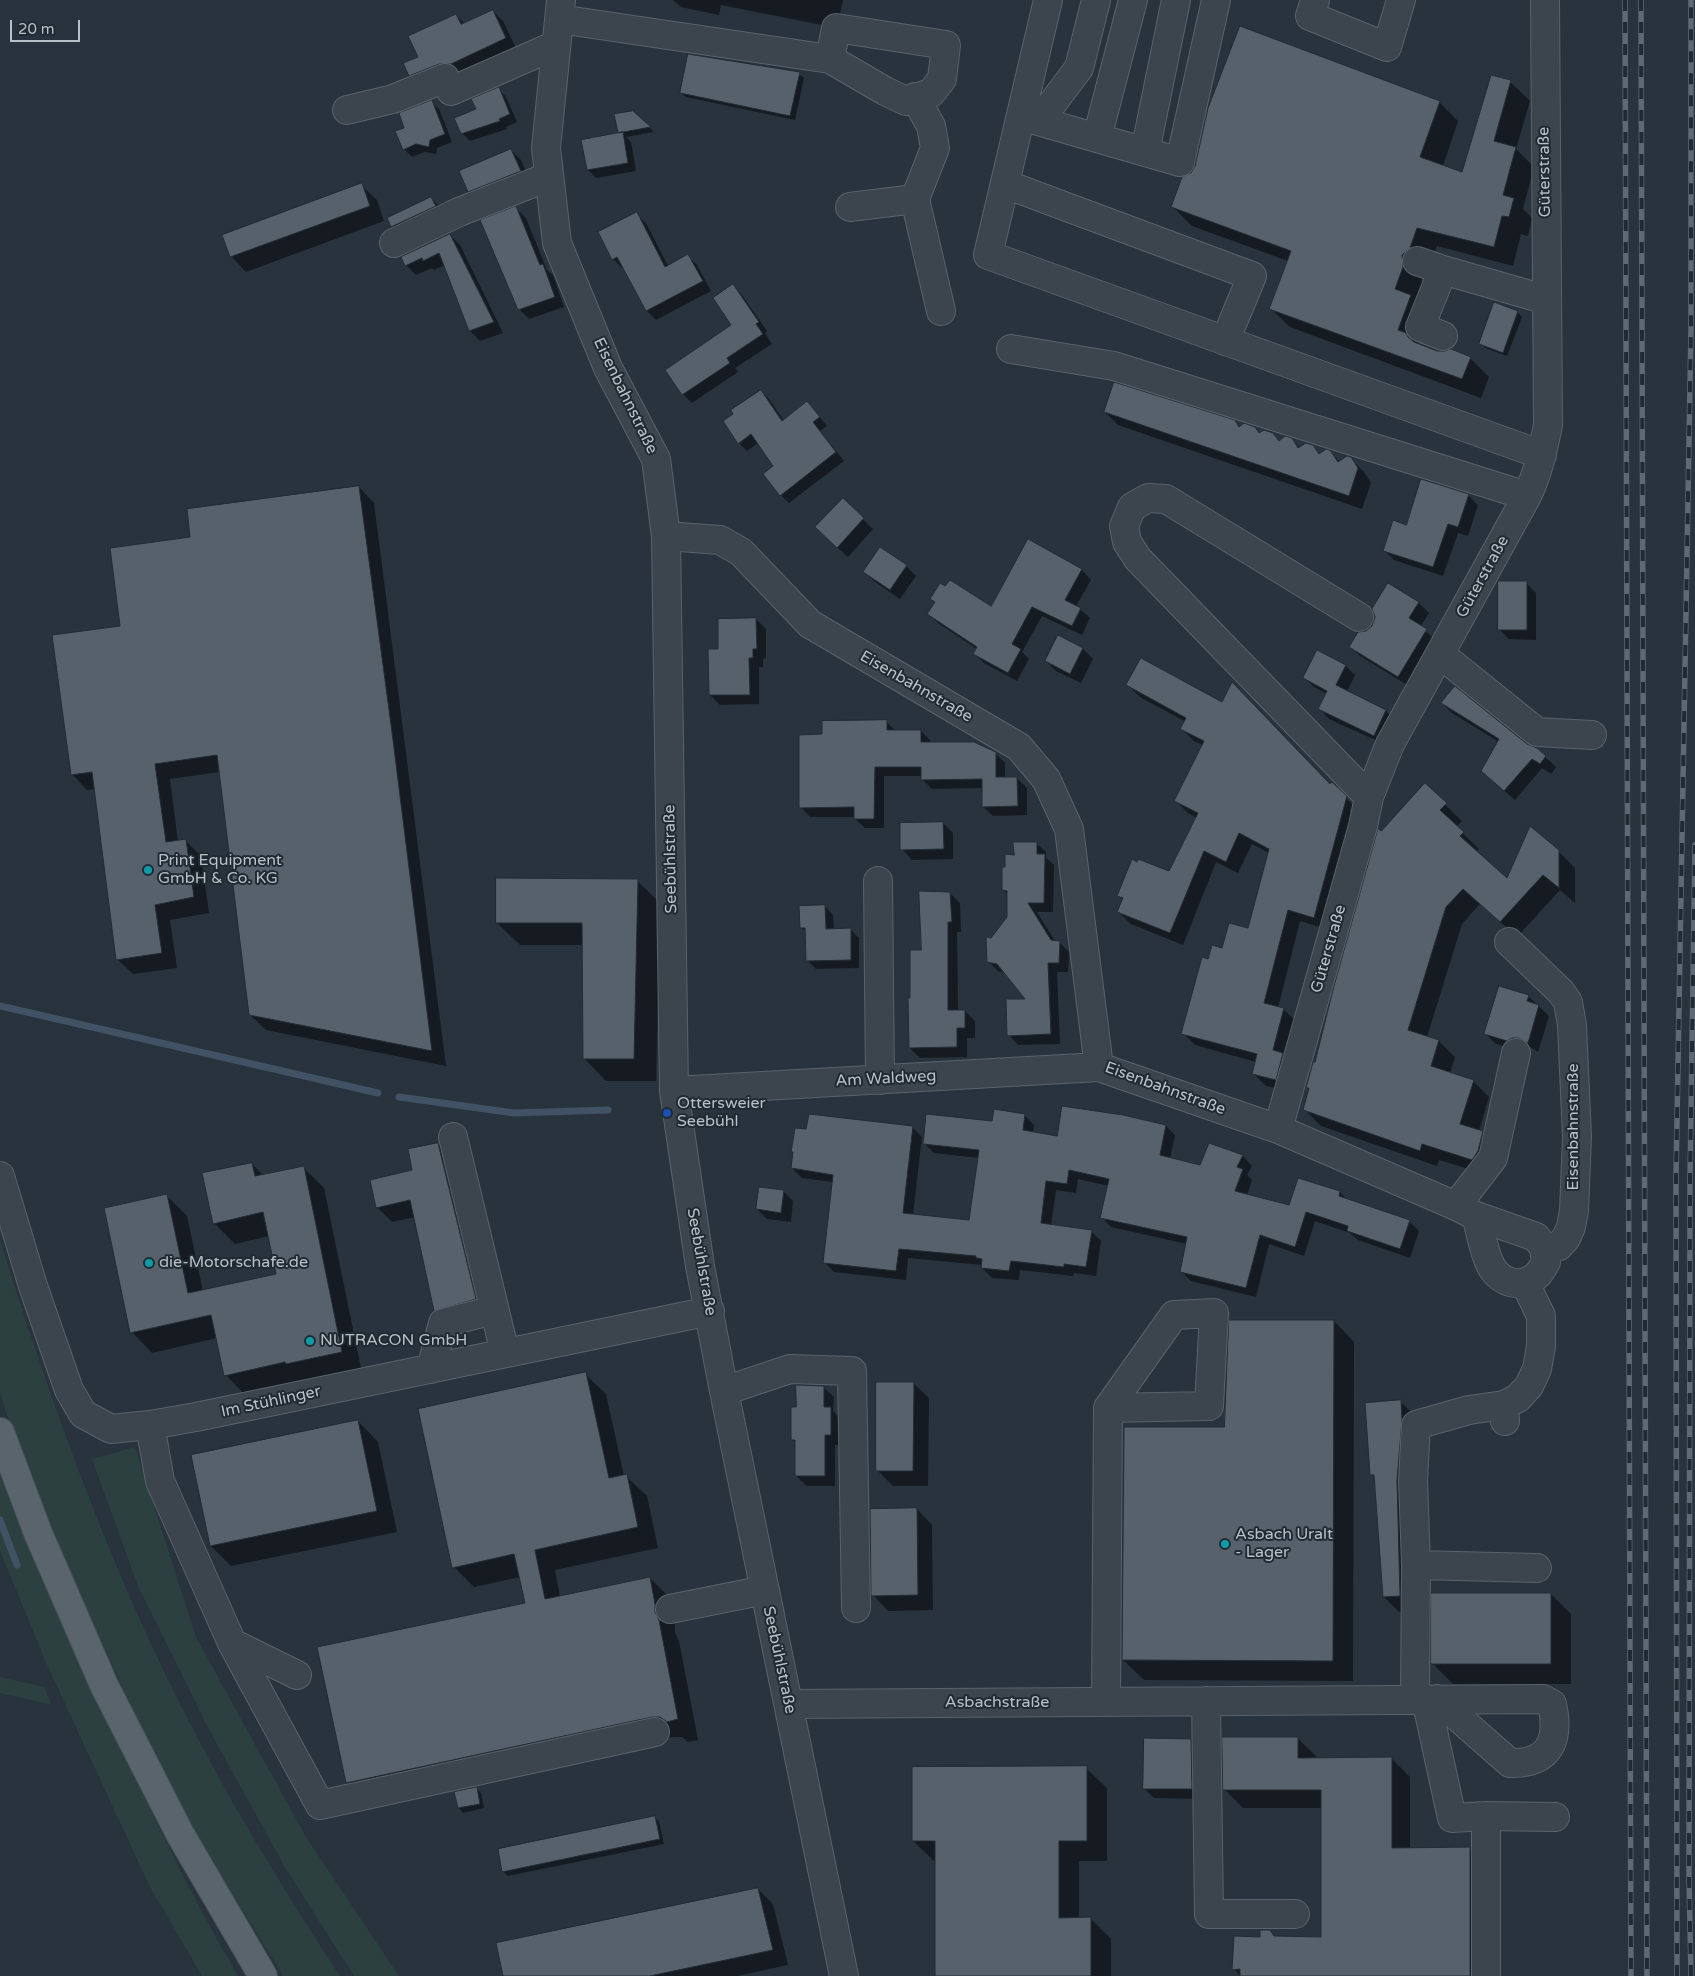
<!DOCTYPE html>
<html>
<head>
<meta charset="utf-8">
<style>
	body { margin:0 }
	#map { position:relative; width:1695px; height:1976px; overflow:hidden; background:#28333d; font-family:"Varela Round",sans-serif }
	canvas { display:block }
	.scale { position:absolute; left:10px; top:20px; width:70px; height:22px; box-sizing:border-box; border:2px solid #b8c0c8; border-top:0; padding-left:6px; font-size:15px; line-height:18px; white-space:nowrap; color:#b8c0c8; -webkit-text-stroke:4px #202a32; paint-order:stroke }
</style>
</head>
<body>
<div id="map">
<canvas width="1695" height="1976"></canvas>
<div class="scale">20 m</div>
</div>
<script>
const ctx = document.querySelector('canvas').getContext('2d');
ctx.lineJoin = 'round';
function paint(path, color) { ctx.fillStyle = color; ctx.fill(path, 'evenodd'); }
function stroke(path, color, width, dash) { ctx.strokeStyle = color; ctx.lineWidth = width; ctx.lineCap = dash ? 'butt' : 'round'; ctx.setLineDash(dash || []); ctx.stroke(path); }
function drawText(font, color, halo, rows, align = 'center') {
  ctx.font = font + ' "Varela Round",sans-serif'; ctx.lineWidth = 4; ctx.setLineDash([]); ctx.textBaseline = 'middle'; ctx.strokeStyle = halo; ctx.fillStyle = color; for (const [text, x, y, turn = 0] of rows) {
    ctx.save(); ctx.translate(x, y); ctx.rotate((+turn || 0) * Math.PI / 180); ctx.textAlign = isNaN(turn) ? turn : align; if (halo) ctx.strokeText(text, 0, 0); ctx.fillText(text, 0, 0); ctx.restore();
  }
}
const green = new Path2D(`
	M0,1240C49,1396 104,1552 177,1698C225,1794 281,1886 340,1976H283L191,1826L133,1710L72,1577L6,1412L0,1392Z
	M135,1447L196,1637L306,1837L399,1976H354L286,1869L207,1726L138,1586L92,1459Z
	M0,1475C32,1560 70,1641 109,1722C149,1808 190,1894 238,1976H202L150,1887L48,1667L0,1551Z
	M0,1677L44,1687L52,1705L0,1693Z`);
const shadow = new Path2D(`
	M673,0H843L837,28L721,5L719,15L681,7Z
	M493,11L503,21L516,48L461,74L420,85L410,75L419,57L456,15L465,24Z
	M799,74L804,78L795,120L686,97L681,93Z
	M1510,82L1530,101L1516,149L1534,167L1523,209L1532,218L1528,236L1521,234L1513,266L1437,246L1429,267L1421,275L1422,286L1430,315L1419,345L1437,352L1470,358L1489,377L1481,398L1290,327L1270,308L1288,261L1192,226L1173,207L1439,102L1458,121L1443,166L1463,173Z
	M499,89L506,97L517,122L506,127L507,129L470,141L462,133L477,109Z
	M431,102L439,109L452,142L437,148L436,154L425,152L412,157L404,149L406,128Z
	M633,112L654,132L626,137L631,142L636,171L596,178L588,170L583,141L620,134Z
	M511,150L521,160L530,181L479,201L469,191Z
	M361,185L377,200L384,221L246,272L231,256Z
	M431,198L439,206L443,214L400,234L393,226Z
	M516,208L526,218L547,270L553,275L564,307L529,319L519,309Z
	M636,214L646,223L668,266L688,256L697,265L711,291L656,320L647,311L624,267L622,268L613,259Z
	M450,235L460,245L503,333L480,341L470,331L445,265L434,270L432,268L416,275L406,265Z
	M733,286L742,295L767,331L765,333L772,344L735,368L738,372L692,403L683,394L733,326Z
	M1517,312L1522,317L1507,356L1485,348L1480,343Z
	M761,391L769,399L784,421L815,411L827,426L820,431L844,461L789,503L781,495L775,467L758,443L747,451L739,443Z
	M1105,412L1234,422L1240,427L1254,428L1260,434H1273L1280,441L1291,439L1300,448L1312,446L1320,454L1330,452L1340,462L1350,458L1364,472L1371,483L1362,509L1118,425Z
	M359,487L374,503L446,1066L266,1030L250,1015L220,772L170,779L178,842L186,841L201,856L209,913L170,920L177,968L133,974L117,959L95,789L87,790L72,774L121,627L192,538Z
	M1468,495L1478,505L1468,536L1458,533L1443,576L1394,560L1384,550L1407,526Z
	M843,500L873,529L848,557L826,537Z
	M1029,541L1082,570L1091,580L1076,606L1090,618L1082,635L1042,616L1022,652L1029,659L1017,681L984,663L975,654L977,649L938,623L928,614L936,603L932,599L991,608Z
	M906,566L916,576L900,599L875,582L865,572Z
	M1526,583L1536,593V640L1509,639L1499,629Z
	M1389,584L1419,603L1429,613L1420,627L1436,640L1409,686L1360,656L1350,646L1373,626Z
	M756,619L766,629V658L763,659V667H759V704L720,705L710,695L719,650Z
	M1083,649L1093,659L1081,683L1056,671L1046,661Z
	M1318,652L1346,666L1355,675L1347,692L1386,711L1395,720L1384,744L1329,719L1320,709L1327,694L1314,687L1305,678Z
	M1128,685L1331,786L1332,784L1358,810L1326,929L1300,921L1278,1008L1283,1009L1296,1021L1288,1091L1266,1086L1253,1073L1256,1062L1195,1045L1183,1033L1209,961L1249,929L1269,853L1252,844L1238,873L1216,862L1183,945L1131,924L1118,912L1123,900L1119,896L1170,873L1197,818L1188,813L1176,801L1203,745L1194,741L1182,729L1186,722L1140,697Z
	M1442,703L1536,749L1556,767L1551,774L1542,768L1515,800L1493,781L1499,742L1452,713Z
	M886,722L896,731H921L930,740V743L995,753L1005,763V779L1017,778L1027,788V815L993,816L983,807V788L932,789L922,779L923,776H884V828H865L855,819V817H810L801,807L824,736Z
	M1425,785L1462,821L1456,827L1479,849L1476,852L1507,880L1558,851L1575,868V903L1560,890L1517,937L1480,904L1462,924L1427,1037L1439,1041L1455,1057L1450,1074L1473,1081L1489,1097L1479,1131L1482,1132L1499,1148L1489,1175L1439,1160L1437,1166L1321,1126L1305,1110L1310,1090L1307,1087L1316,1064L1381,833Z
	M943,823L953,833V859L912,860L902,849Z
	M1036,843L1046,852V858L1054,865L1053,912H1037L1055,941L1059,942L1069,952L1068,972H1057L1060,1044L1018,1045L1009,1035L1027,1000L1005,973L998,971L988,961L992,939L1008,917V895L1003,890L1006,868L1015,856Z
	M637,881L660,903L656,1081H606L584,1058V945H520L497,923Z
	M950,893L960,903L961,932H957L958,1011H965L975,1021V1038H967V1057L920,1058L910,1048L912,1000Z
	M825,906L833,915L834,930L850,929L859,938V968L816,969L807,960V933L801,927Z
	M1528,996L1549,1016L1538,1052L1530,1047L1522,1048L1517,1050L1496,1044L1486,1034Z
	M1024,1115L1034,1125L1033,1133L1059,1137L1166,1126L1175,1135L1170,1159L1200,1166L1209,1144L1243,1156L1252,1166L1247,1175L1252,1180L1247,1195L1290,1207L1340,1192L1348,1201L1409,1221L1419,1231L1410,1258L1358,1240L1350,1233L1315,1221L1304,1256L1269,1244L1256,1297L1191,1281L1181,1271L1187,1244L1111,1227L1102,1217L1109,1186L1078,1179L1076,1193L1056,1190L1051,1226L1091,1231L1101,1241L1096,1276L1074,1273L1073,1276L1020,1270L1019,1280L992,1278L982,1268L983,1265L908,1258L906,1280L834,1272L824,1262L833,1182L802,1178L792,1168L807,1131L912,1127L922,1137L913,1215L970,1221L979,1158L934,1153L924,1143Z
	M438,1144L453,1160L490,1314L450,1325L435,1310L415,1217L392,1222L377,1207L414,1171Z
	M252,1164L263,1175L303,1167L324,1188L362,1373L246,1396L226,1375L217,1338L152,1353L132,1332L166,1195L187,1216L203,1291L277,1274L269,1236L235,1244L214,1223Z
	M783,1191L793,1201L791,1222L767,1219L757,1209Z
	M1334,1321L1354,1342L1353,1681L1144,1680L1123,1660L1225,1429Z
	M585,1374L606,1394L624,1476H626L647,1496L658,1548L555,1570L560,1597L650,1578L670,1598L675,1625V1633L679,1641L698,1740L688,1742L682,1737H673L368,1803L347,1783L526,1604L520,1577L474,1587L454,1567Z
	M913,1383L929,1398L928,1486H893L877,1470Z
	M823,1387L834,1397L833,1411L841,1419L840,1445H835V1486H807L796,1476L797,1444L792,1439L798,1409Z
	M1400,1401L1416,1417L1415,1611L1399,1612L1384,1597L1375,1478L1372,1474Z
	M358,1421L378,1442L397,1532L231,1566L211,1546Z
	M917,1509L932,1525L933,1610L888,1611L873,1595Z
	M1551,1594L1571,1614V1684H1453L1432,1663Z
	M1297,1738L1316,1756V1759L1391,1758L1410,1777V1849H1470L1488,1867L1489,1976H1240L1234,1969L1269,1931L1275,1937L1322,1938V1808H1243L1224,1789Z
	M1190,1740L1201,1750V1799L1154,1798L1144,1788Z
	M1086,1768L1107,1788V1861H1079V1919L1090,1918L1111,1939V1976H937L936,1861H934L913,1841Z
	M476,1788L481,1793L484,1808L463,1813L459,1808Z
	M655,1817L659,1822L664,1844L508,1876L503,1871Z
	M758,1889L773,1904L788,1965L737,1976H504Z`);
const stream = new Path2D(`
	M0,1006L378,1093
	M399,1097L514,1113L608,1110
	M0,1520L17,1565`);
const building = new Path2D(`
	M493,10L506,38L451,64H439L409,76L403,63L418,57L408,36L456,14L461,24Z
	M1240,26L1440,101L1420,157L1462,172L1491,75L1511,80L1494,141L1516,147L1503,195L1514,198L1509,217L1502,216L1494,247L1417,228L1410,248L1402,255L1403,267L1395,289L1411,295L1398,330L1406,333L1408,337L1414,342L1437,351H1445L1451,349L1471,357L1462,379L1269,309L1291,251L1171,207L1182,177L1191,173L1195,166L1208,108Z
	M688,54L800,72L790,116L680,93Z
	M499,87L510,114L499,119L500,121L461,134L454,118L476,109L471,99Z
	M432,100L445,134L430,140L429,147L416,144L403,150L395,131L404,128L399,113Z
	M633,111L651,127L618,133L614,114Z
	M623,132L628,163L587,170L581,140Z
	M511,149L521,171L468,192L459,171Z
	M362,183L370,206L230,257L222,235Z
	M431,197L436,206L391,227L387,218Z
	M516,206L540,265L543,264L555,297L518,310L480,220Z
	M637,212L665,267L688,254L703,281L646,311L617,257L612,260L598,232Z
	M450,234L494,322L469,331L439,253L423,261L422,258L405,266L401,257Z
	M733,284L759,322L756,324L763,334L727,358L730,363L682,395L665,370L731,325L713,298Z
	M1494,302L1518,311L1503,353L1479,344Z
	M1114,382L1235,420L1239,427L1244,423L1255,427L1259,433L1264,430L1273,433L1279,441L1285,436L1292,438L1298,448L1306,443L1313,445L1319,454L1326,449L1330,450L1338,462L1347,456L1351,457L1358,468L1349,496L1104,412Z
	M761,390L782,421L807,401L820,417L813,422L836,452L780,496L763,474L773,466L751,434L738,444L723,421L733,414L731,410Z
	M1421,479L1469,494L1458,527L1448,524L1433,567L1383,551L1393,520L1406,525Z
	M359,486L392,732L432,1051L249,1015L217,755L155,764L166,842L186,839L194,897L155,905L162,953L116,960L92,772L71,775L52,635L120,626L110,548L190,537L187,509Z
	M843,498L864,518L837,548L815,527Z
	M1028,539L1082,569L1065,600L1081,608L1072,626L1032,607L1012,644L1021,649L1008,673L973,654L977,647L927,614L935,602L930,599L940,583L945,586L950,580L991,606Z
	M880,547L907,565L890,590L863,572Z
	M1498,581H1527V630H1498Z
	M1388,583L1419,602L1409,618L1427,629L1398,677L1349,647L1358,632L1366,631L1372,626L1375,617L1372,609Z
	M756,618L757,649H753V658H749L750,695H709L708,649H718V619Z
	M1058,635L1083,648L1070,674L1045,661Z
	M1317,650L1346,665L1336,685L1386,710L1374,736L1318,709L1327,691L1303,678Z
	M1141,658L1222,702L1232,682L1330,784L1332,782L1347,796L1314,918L1288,910L1264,1003L1284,1008L1273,1050L1283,1053L1276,1080L1252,1074L1257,1054L1181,1034L1202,957L1208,959L1212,945L1222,948L1229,923L1248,928L1269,849L1239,833L1226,862L1204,851L1170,933L1117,912L1123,898L1117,896L1132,859L1137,862L1138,859L1169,871L1198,813L1174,801L1204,741L1180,729L1186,718L1126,685Z
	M1455,686L1527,744L1537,748L1546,756L1540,764L1532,759L1504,791L1481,771L1499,739L1441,703Z
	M887,720V730H921V742H974L996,752V777H1017L1018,806L982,807V779L921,780V767H875L874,819H854V807L799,808V735L822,734V721Z
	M1425,783L1447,803L1440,810L1464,832L1460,836L1507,878L1530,826L1559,850V888L1543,875L1500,922L1463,889L1446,907L1408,1030L1439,1040L1431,1066L1474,1080L1460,1124L1483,1131L1478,1151L1472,1160L1422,1144L1420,1151L1303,1110L1309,1088H1306L1313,1062H1315L1334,986L1378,828L1381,831Z
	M943,822L944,849L900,850V823Z
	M1013,842H1037V854H1045L1044,903H1028L1051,940L1060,941L1059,963H1048L1051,1034L1007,1036L1006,999H1025L997,964L987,962L986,937L991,938L1007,917V891L1002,890V867H1005V854L1014,855Z
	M496,878L638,879L634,1059H583L582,923H496Z
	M919,891L950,892L952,922H948V1010H965V1028H957V1047L909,1048L908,998H910V950H921Z
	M825,905L826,929L851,928V960L806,961L805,928H800L799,906Z
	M1499,986L1529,995L1527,1001L1539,1005L1528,1043L1519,1038H1512L1507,1041L1484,1034Z
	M1062,1106L1123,1115L1166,1125L1160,1155L1200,1165L1209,1143L1243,1155L1237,1167L1243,1169L1235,1191L1289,1205L1298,1178L1340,1191L1339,1196L1410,1220L1400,1249L1347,1231L1348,1226L1306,1212L1295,1247L1260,1235L1246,1288L1180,1272L1187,1237L1100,1218L1109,1179L1069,1170L1067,1184L1046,1181L1041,1223L1092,1230L1086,1267L1064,1264V1267L1011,1261L1009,1271L981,1268L982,1259L976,1258V1256L899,1249L896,1271L823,1263L833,1175L791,1168L793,1152H791L795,1128L806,1129L809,1114L913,1126L903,1213L969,1220L979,1150L923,1144L926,1114L992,1121L994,1109L1025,1114L1023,1130L1057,1136Z
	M438,1143L476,1299L434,1311L410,1200L376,1208L370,1180L412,1170L408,1149Z
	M252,1163L255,1176L304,1166L342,1352L286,1364L285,1362L224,1376L211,1315L130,1333L104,1208L167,1194L188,1293L276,1274L263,1212L213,1224L202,1173Z
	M759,1187L784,1190L781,1213L756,1209Z
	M1229,1320H1334L1333,1661L1122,1660L1124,1427H1224Z
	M586,1372L609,1478L627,1474L638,1527L535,1550L545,1599L650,1577L655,1604V1612L659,1620L678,1719L667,1722L660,1717H652L346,1783L317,1647L525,1603L514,1554L452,1568L418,1409Z
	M876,1382H914L913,1471H876Z
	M796,1385L824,1386V1407H831V1435H825V1476H795V1440H791V1407H796Z
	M1401,1400L1402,1420L1397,1480L1400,1596L1383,1597L1374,1475H1370L1365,1403Z
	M358,1420L377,1511L210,1546L191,1455Z
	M917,1508L918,1595L871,1596L870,1509Z
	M1431,1593H1551V1664H1431Z
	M1222,1737H1298V1758L1392,1757V1848L1470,1847V1976H1240V1969L1232,1970L1234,1936L1260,1937V1930H1270L1274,1936L1321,1937V1790H1223Z
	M1144,1738L1191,1739L1192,1789H1143Z
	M1087,1766V1841H1059V1918L1091,1917V1976H935V1841H912V1767Z
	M477,1787L480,1804L458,1808L454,1792Z
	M655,1816L660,1839L502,1872L498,1849Z
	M758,1888L773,1950L650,1976H503L496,1943Z`);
const minor = new Path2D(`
	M561,0L546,148L557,243L608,368L656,459L666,536L674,1091L700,1266L724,1391L844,1976
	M1048,0L988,255L1542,455
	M1315,0L1310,16L1387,47L1401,0
	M559,19L830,59L836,28L946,45L942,79L931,93L906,101L885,91L830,59
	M915,97L931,126L935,148L915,199L941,311
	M347,110L393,99L445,78L451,91L556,45
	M1021,116L1180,162L1216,0
	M1039,121L1079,68L1096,0
	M1097,138L1133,0
	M1145,152L1176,0
	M1005,184L1252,276L1225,341
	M850,207L915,199
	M394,243L459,212L548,177
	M1417,261L1443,270
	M1443,336L1420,327L1443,270L1547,300
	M1011,349L1114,366L1527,496
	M666,536L720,540L741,552L810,624L1019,747L1046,779L1069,829L1099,1067
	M1359,617L1166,499L1148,498L1132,507L1124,526L1127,542L1138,559L1369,797
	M1440,654L1537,732L1592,735
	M878,881L880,1080
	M1509,942L1561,992L1568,1002L1572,1025L1577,1137L1574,1211L1571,1227L1566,1238L1559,1246L1544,1248
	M674,1091L1099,1067L1278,1129L1456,1206L1476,1216L1536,1237L1544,1248L1546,1262C1543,1266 1541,1272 1537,1275C1523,1290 1500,1283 1491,1266C1483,1251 1481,1232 1476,1216
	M1278,1129L1363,826L1369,797L1390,744L1527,496C1538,473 1543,450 1548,425L1545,0
	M453,1137L505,1353
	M0,1176L33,1286L69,1390L83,1414L111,1429L150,1425L196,1417L710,1311
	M1456,1206L1493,1158L1516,1053
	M431,1369L443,1323L494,1310
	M724,1391L790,1369L852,1371L856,1608
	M1505,1421L1504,1405L1518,1398L1529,1386L1537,1369L1541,1346V1316L1525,1283
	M150,1425L160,1481L232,1643L320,1805L655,1732
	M1416,1565L1537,1568
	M670,1609L765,1590
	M232,1643L297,1675
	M1415,1699L1416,1565L1413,1480L1416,1425L1469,1410L1504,1405
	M1426,1699L1452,1818L1486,1816L1555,1817
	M1206,1701L1209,1914H1295
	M1106,1702L1108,1408L1174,1315L1214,1313L1209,1406L1108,1408
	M789,1704L1543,1699L1552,1704C1560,1740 1550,1764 1510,1763L1437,1699
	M1486,1976V1816`);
const major = new Path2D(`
	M0,1432L38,1533L104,1685L180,1834L263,1976`);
const rail = new Path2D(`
	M1625,0L1631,1976
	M1641,0L1647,1976
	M1677,1976L1676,1177L1691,329V0
	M1691,1976L1689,1877L1690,1179L1695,845`);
const markers = [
	[148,870,5,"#0f9aa8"],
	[667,1113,5,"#1a4fb4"],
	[149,1263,5,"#0f9aa8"],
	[310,1341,5,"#0f9aa8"],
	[1225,1544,5,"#0f9aa8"]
];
const streetNames = [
	["Güterstraße",1545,172,-91],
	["Eisenbahnstraße",625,396,64],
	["Güterstraße",1483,577,-61],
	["Eisenbahnstraße",916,687,30],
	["Seebühlstraße",671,859,-91],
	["Güterstraße",1329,949,-74],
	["Am Waldweg",886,1079,-3],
	["Eisenbahnstraße",1165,1089,20],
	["Eisenbahnstraße",1574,1127,-90],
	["Seebühlstraße",701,1262,80],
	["Im Stühlinger",271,1402,-12],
	["Seebühlstraße",779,1660,78],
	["Asbachstraße",997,1703]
];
const poiNames = [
	["Print Equipment",158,861],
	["GmbH & Co. KG",158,879],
	["Ottersweier",677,1104],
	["Seebühl",677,1122],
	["die-Motorschafe.de",159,1263],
	["NUTRACON GmbH",320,1341],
	["Asbach Uralt",1235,1535],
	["- Lager",1235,1553]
];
paint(green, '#2b403f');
paint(shadow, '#0007');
stroke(stream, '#405264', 7);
paint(building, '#56616c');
stroke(building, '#222c34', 1);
stroke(minor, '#59636b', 30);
stroke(major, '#454e56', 30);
stroke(minor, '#3c454d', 28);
stroke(major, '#5a646d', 28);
stroke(rail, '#5e6973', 5.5);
stroke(rail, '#202a32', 4, [11]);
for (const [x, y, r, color] of markers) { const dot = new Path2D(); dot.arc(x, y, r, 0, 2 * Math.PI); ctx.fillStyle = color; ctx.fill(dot); stroke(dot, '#202a32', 2); }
drawText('16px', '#b8c0c8', '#202a32', streetNames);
drawText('16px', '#b8c0c8', '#202a32', poiNames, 'left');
</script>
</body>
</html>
